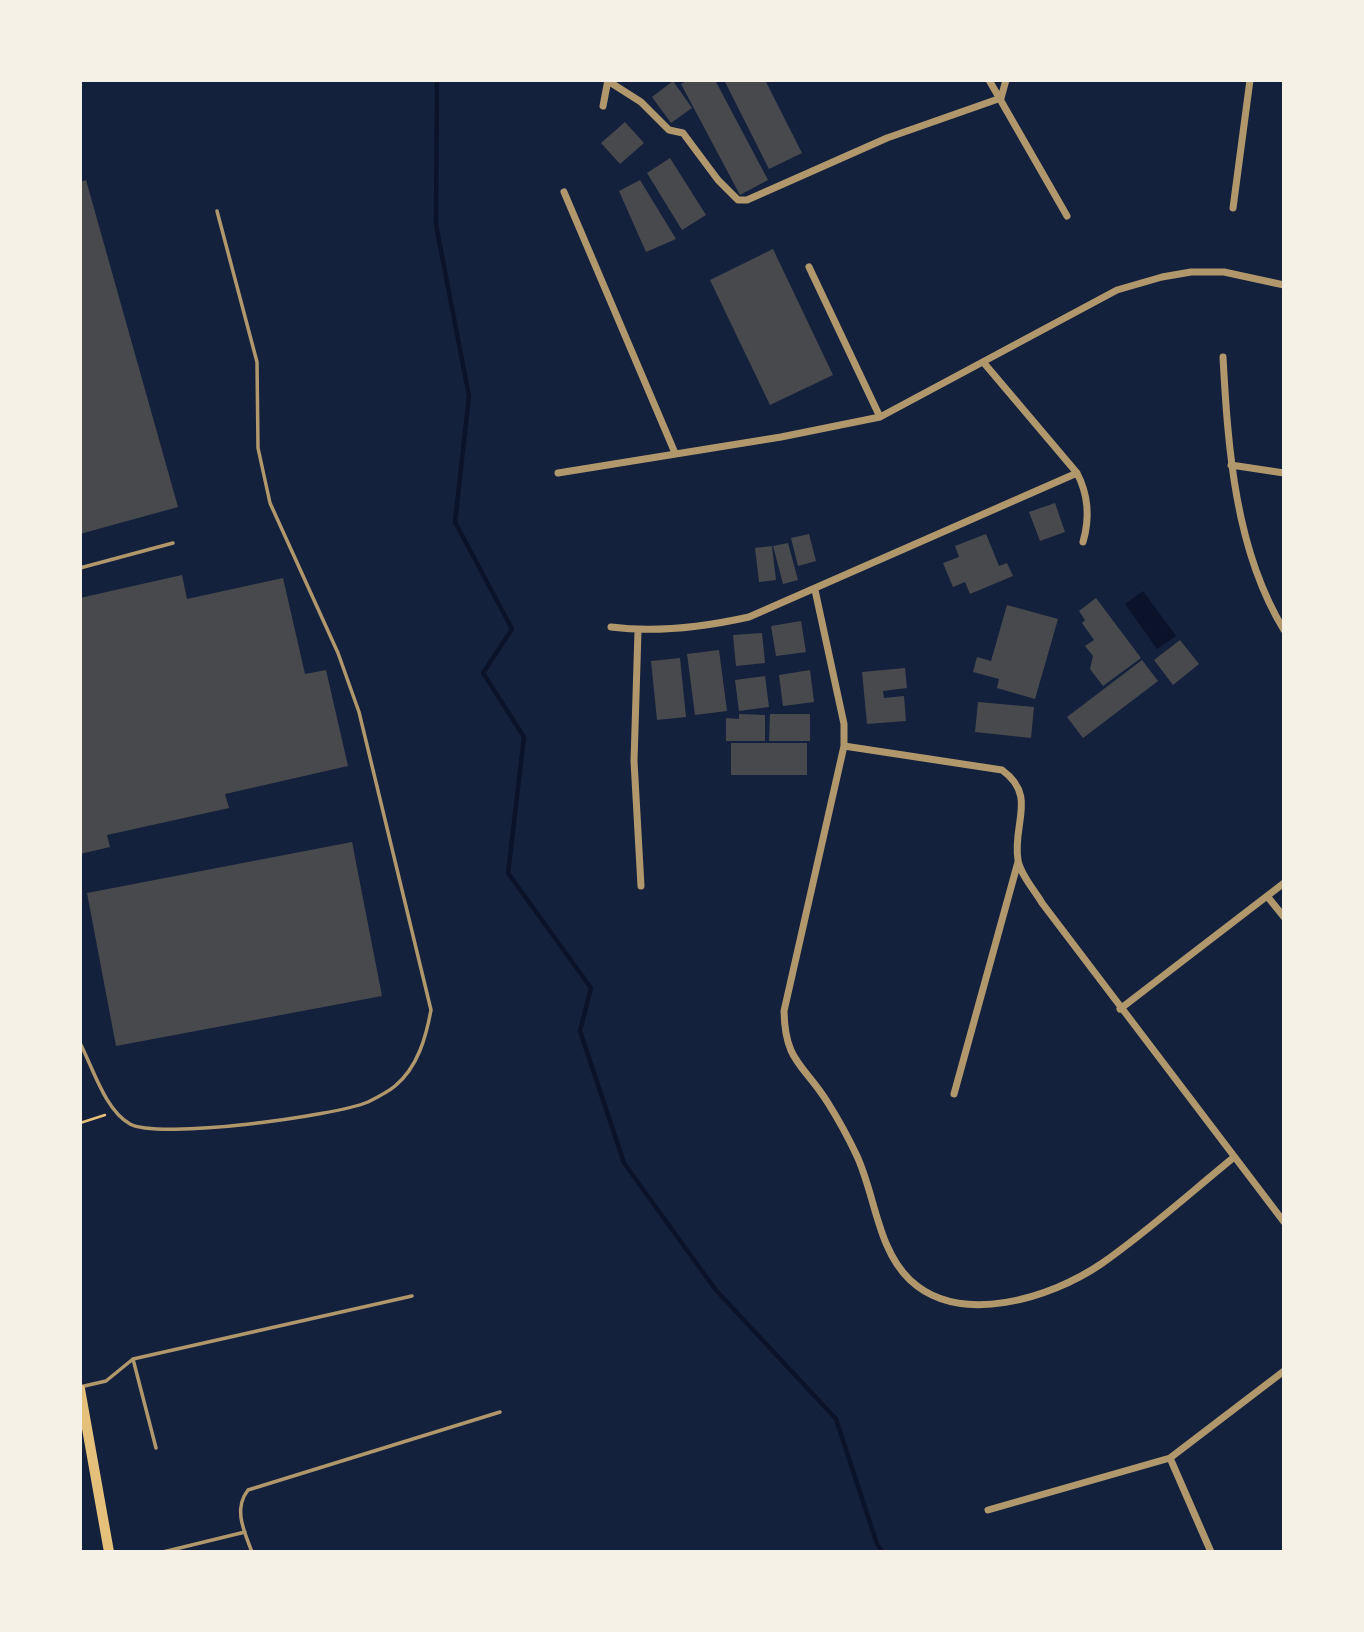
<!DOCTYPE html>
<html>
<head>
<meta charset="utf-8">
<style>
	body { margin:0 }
	#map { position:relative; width:1364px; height:1632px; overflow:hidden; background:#14213d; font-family:"Archivo Narrow",sans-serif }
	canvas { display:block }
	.frame { position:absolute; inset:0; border:82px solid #f6f1e7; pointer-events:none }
</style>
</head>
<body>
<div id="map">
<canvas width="1364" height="1632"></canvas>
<div class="frame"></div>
</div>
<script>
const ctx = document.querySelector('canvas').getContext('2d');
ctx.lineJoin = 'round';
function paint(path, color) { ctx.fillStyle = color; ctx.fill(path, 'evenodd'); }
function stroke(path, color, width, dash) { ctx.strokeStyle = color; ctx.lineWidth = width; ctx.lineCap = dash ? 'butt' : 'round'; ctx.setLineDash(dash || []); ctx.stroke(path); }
const water = new Path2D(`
	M1143,591L1176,636L1157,649L1125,604Z`);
const stream = new Path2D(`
	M437,80L436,225L469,396L455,522L512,629L483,673L524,737L508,873L591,988L580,1031L624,1163L715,1289L836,1419L877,1544L883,1552`);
const building = new Path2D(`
	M688,80H715L768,180L740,195L681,84Z
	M724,80H765L802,153L769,169Z
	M673,81L692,108L671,123L652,97Z
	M625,122L644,143L620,164L601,143Z
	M670,158L706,215L682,230L647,173Z
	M86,180L178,507L80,534V182Z
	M640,180L676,239L646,252L619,191Z
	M773,249L833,375L770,405L710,280Z
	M1055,503L1065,532L1040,541L1029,512Z
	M809,534L816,561L798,566L791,538Z
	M986,534L999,566L1007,563L1013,576L970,594L965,582L953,587L943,563L959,557L955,546Z
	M788,543L798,580L783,584L773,546Z
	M772,546L776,580L759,582L755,548Z
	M182,575L187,599L283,578L305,674L326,670L348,766L225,794L229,808L107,835L110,847L80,854V598Z
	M1096,598L1141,658L1103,686L1090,669L1093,656L1085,646L1094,640L1082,623L1085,620L1079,611Z
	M1007,605L1058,619L1035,699L997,688L999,679L973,672L977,657L991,661Z
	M801,621L806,652L776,656L771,626Z
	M762,633L765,663L736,666L733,635Z
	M1180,640L1199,664L1173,685L1154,660Z
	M719,650L727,711L695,715L687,654Z
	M680,658L686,717L657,720L651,661Z
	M1142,660L1158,681L1083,738L1067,717Z
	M905,668L907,688L883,691L884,698L904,696L906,721L867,724L862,672Z
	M810,670L814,702L783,706L779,675Z
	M765,676L769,707L739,711L735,680Z
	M978,702L1034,707L1031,738L975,732Z
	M739,714L765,715V741H726V718L739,719Z
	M770,714H810V741H769Z
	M731,743H807V775H731Z
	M352,842L382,996L116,1046L87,893Z`);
const path = new Path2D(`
	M80,1123L105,1115`);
const service = new Path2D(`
	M80,568L173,543
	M80,1043C93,1068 105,1110 130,1124C159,1140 335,1116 368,1102C376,1098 388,1092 395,1086C418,1067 426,1037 431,1010L359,712L338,653L270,503L258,448L257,362L217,211
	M133,1359L156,1448
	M80,1387L106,1381L133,1359L412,1296
	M163,1552L245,1532
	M252,1552C244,1531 233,1509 248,1490L500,1412`);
const minor = new Path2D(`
	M989,80L1067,216
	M608,81L641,102L669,130L683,133L718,180L738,200H747L887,138L1001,98
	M1001,98L1006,80
	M603,106L608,80
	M564,192L675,453
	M1233,208L1250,80
	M809,267L880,417
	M1223,357C1228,448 1235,550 1284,630
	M984,363L1077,473C1089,496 1090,518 1083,542
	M1231,465L1284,473
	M558,473L781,437L880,417L1117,290L1162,277L1191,272H1224L1284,285
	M815,590L844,724V746L784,1011C785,1063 804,1064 828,1103C838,1119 848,1137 856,1154C875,1193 877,1249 910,1280C960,1327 1051,1298 1101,1264C1147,1232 1190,1193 1233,1158
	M611,627C657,633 704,627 749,617L1077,473
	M638,631L634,761L641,886
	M844,746L1002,770C1038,796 1012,824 1018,860C1020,874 1035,891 1042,903L1284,1222
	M1267,896L1284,917
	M1120,1009L1284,883
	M954,1094L1018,862
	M1170,1458L1211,1552
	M988,1510L1170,1458L1284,1371`);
const secondary = new Path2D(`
	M80,1389L109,1552`);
paint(water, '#0b132b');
stroke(stream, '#0b132b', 4.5);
paint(building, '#48494c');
stroke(path, '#e5c07b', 2.5);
stroke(service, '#b1986c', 3.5);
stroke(minor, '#b1986c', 7);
stroke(secondary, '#e5c07b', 10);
</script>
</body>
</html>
